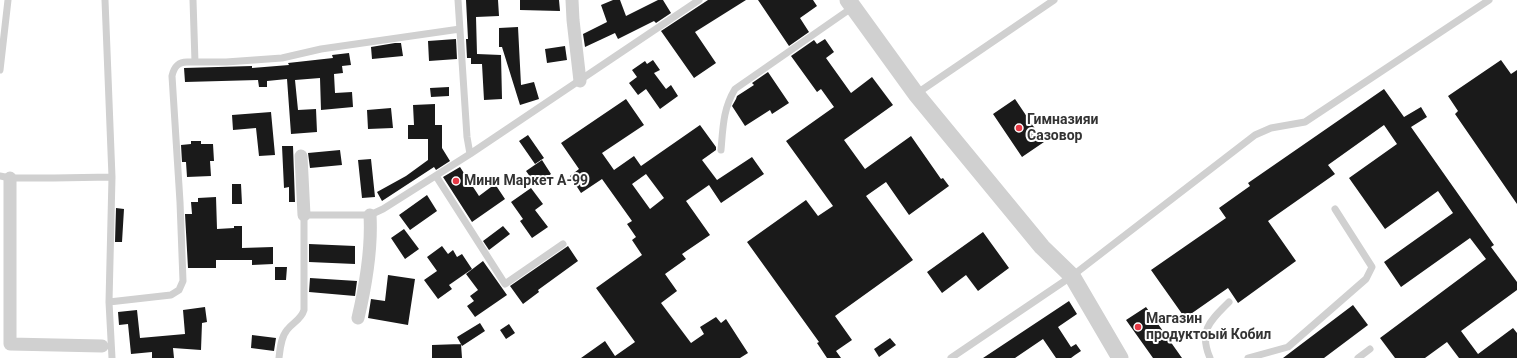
<!DOCTYPE html>
<html>
<head>
<meta charset="utf-8">
<style>
	body { margin:0 }
	canvas { display:block; background:#fff }
</style>
</head>
<body>
<canvas width="1517" height="358"></canvas>
<script>
const ctx = document.querySelector('canvas').getContext('2d');
ctx.lineJoin = 'round';
function paint(path, color) { ctx.fillStyle = color; ctx.fill(path, 'evenodd'); }
function stroke(path, color, width, dash) { ctx.strokeStyle = color; ctx.lineWidth = width; ctx.lineCap = dash ? 'butt' : 'round'; ctx.setLineDash(dash || []); ctx.stroke(path); }
function drawText(font, color, halo, rows, align = 'center') {
  ctx.font = font + ' Roboto,sans-serif'; ctx.lineWidth = 4; ctx.setLineDash([]); ctx.textBaseline = 'middle'; ctx.strokeStyle = halo; ctx.fillStyle = color; for (const [text, x, y, turn = 0] of rows) {
    ctx.save(); ctx.translate(x, y); ctx.rotate((+turn || 0) * Math.PI / 180); ctx.textAlign = isNaN(turn) ? turn : align; if (halo) ctx.strokeText(text, 0, 0); ctx.fillText(text, 0, 0); ctx.restore();
  }
}
const building = new Path2D(`
	M466,0H498L499,16L476,17L477,54L501,55L502,99L484,100L482,64H471V58H467L466,39H468Z
	M520,0H559L560,11L520,10Z
	M613,0H620L626,16L658,0H663L671,13L656,23L654,21L618,39L615,33L585,47L583,34L607,22L601,5Z
	M708,0H746L695,32L716,63L694,78L661,31Z
	M758,0H813L817,6L800,18L809,32L789,46Z
	M518,27L521,85L534,82L539,99L520,105L502,47H499V28Z
	M456,39L457,59L429,61L428,41Z
	M825,39L834,52L826,58L851,93L872,77L893,105L844,140L865,169L911,136L941,179L943,178L949,186L909,215L886,182L866,196L913,260L835,316L852,340L836,351L841,358H827L817,343L819,342L747,242L806,200L818,216L833,206L786,141L834,107L821,89L817,92L791,56L814,40L817,44Z
	M395,43H401L403,56L372,59L371,47Z
	M565,46L567,60L547,63L545,49Z
	M349,53L351,65L342,66L343,73L334,74L335,93L352,92L353,107L321,110L320,78L295,80L298,110L316,109L317,132L291,134L287,79L267,81V87H259L258,80L185,82L184,68L252,66V68L289,65L288,63L333,58L332,55Z
	M653,60L660,70L654,73L666,89L671,85L678,96L660,109L646,89L638,95L629,83L637,77L632,70L645,61L647,64Z
	M1501,60L1511,74L1517,70V204L1455,114L1458,111L1448,96Z
	M768,72L789,103L772,114L770,110L745,126L732,106L736,99L737,96L754,85L752,83Z
	M449,87V96L431,97L430,88Z
	M1384,89L1404,117L1421,107L1427,117L1411,127L1494,245L1491,247L1517,282V290L1461,331L1478,354L1513,328L1517,333V358H1459L1447,342L1425,358H1395L1380,338L1486,259L1470,238L1401,287L1384,262L1453,213L1438,191L1385,229L1349,178L1397,144L1384,125L1328,165L1335,174L1268,221L1296,261L1238,303L1228,288L1185,318L1151,270L1226,218L1219,208L1250,186L1248,183Z
	M626,99L644,125L602,153L614,170L634,156L641,166L700,125L716,147V150L702,160L717,180L752,157L764,174L721,203L709,185L686,201L710,235L682,254L686,259L665,274L677,291L661,303L691,343L704,334L700,327L716,317L721,323L726,319L748,353L740,358H581L605,341L615,356L635,342L596,288L642,255L632,240L636,237L627,224L632,221L602,179L581,193L570,176L579,169L561,143ZM646,174L664,198L650,209L632,184Z
	M1015,99L1044,142L1022,157L993,114Z
	M435,104V125H442V148L450,161L436,170L434,167L382,201L377,192L406,176L428,160V139H408V125H414L413,105Z
	M391,108L393,128L368,129L367,110Z
	M271,112L275,155L259,156L256,128L233,130L232,115Z
	M528,135L544,158L535,164L519,141Z
	M191,141H201V144H213L214,161H210L211,176L187,177L186,162H182L181,145L191,144Z
	M282,146H293L295,202H289V187L284,188Z
	M340,150L342,165L310,168L308,153Z
	M371,159L375,197L362,198L358,160Z
	M542,160L551,174L536,185L526,171Z
	M460,167L479,196L495,184L505,199L472,222L443,177Z
	M232,184H241L242,204H232Z
	M531,188L543,204L535,210L548,227L532,238L520,221L523,219L511,202Z
	M427,195L437,211L410,230L399,215Z
	M216,197L217,229L234,228V226H242V248L273,247V264L252,265V260H216V268H188L185,214H192L191,202H198V198Z
	M116,208L124,209L122,242H115Z
	M503,226L510,234L489,250L483,241Z
	M404,229L419,249L405,259L391,238Z
	M983,232L1009,268L978,291L966,275L942,293L927,272Z
	M309,244L355,246V264L309,262Z
	M442,246L448,254L453,250L457,257L462,254L472,269L449,285L452,289L438,299L424,280L437,271L427,257Z
	M568,246L578,261L538,290L539,292L523,304L510,286Z
	M483,261L507,295L475,317L467,306L474,301L470,296L478,290L466,274Z
	M275,267H287L286,280H275Z
	M388,275L415,279L408,325L368,318L371,299L385,301Z
	M310,278L357,281L355,296L309,292Z
	M1069,301L1077,314L1058,327L1071,347L1076,344L1081,351L1075,355L1071,358H1056L1043,339L1015,358H983Z
	M1353,305L1368,325L1324,358H1283Z
	M205,307L207,322L202,323L201,350L173,348L174,358H152V352L131,354L128,324L119,325L118,312L137,310L140,338L185,334L183,310Z
	M1146,307L1182,358H1153L1126,320Z
	M480,323L485,331L462,346L457,337Z
	M509,324L515,333L506,339L500,330Z
	M252,335L276,338L274,351L251,348Z
	M890,338L896,345L879,357L874,349Z
	M461,344L462,358H432V345Z`);
const service = new Path2D(`
	M105,0L112,177L109,302L112,358
	M193,0L195,62
	M458,0L467,137L470,154L699,0
	M0,70L8,0
	M916,94L1054,0
	M721,150C723,127 723,109 735,89L853,7
	M0,176L10,178H54L112,177
	M436,176L505,284L563,244
	M109,302L171,295L179,290L183,281L180,202L172,76C174,67 178,62 187,62H226L282,58L321,49L460,29
	M279,358C280,349 281,337 287,330C293,322 301,320 304,310V215H370L383,209L470,154
	M951,358L1072,276L1255,135L1271,128L1305,122L1489,0
	M1210,358C1198,330 1211,320 1229,302
	M1248,358L1288,347L1366,279L1372,267L1335,209
	M1358,358L1370,349`);
const minor = new Path2D(`
	M572,0L573,20L580,81
	M301,156L304,215
	M10,178V344L102,346
	M358,318C366,284 372,249 370,215`);
const tertiary = new Path2D(`
	M848,0L916,94L1042,247L1072,276L1120,358`);
const markers = [
	[1019,128,4,"#e63946"],
	[456,181,4,"#e63946"],
	[1138,327,4,"#e63946"]
];
const poiNames = [
	["Гимназияи",1027,120],
	["Сазовор",1027,136],
	["Мини Маркет А-99",464,181],
	["Магазин",1146,319],
	["продуктоый Кобил",1146,335]
];
paint(building, '#1a1a1a');
stroke(service, '#d0d0d0', 7);
stroke(minor, '#d0d0d0', 13);
stroke(tertiary, '#d0d0d0', 17);
for (const [x, y, r, color] of markers) { const dot = new Path2D(); dot.arc(x, y, r, 0, 2 * Math.PI); ctx.fillStyle = color; ctx.fill(dot); stroke(dot, '#fff', 1.5); }
drawText('bold 14px', '#333', '#fff', poiNames, 'left');
</script>
</body>
</html>
